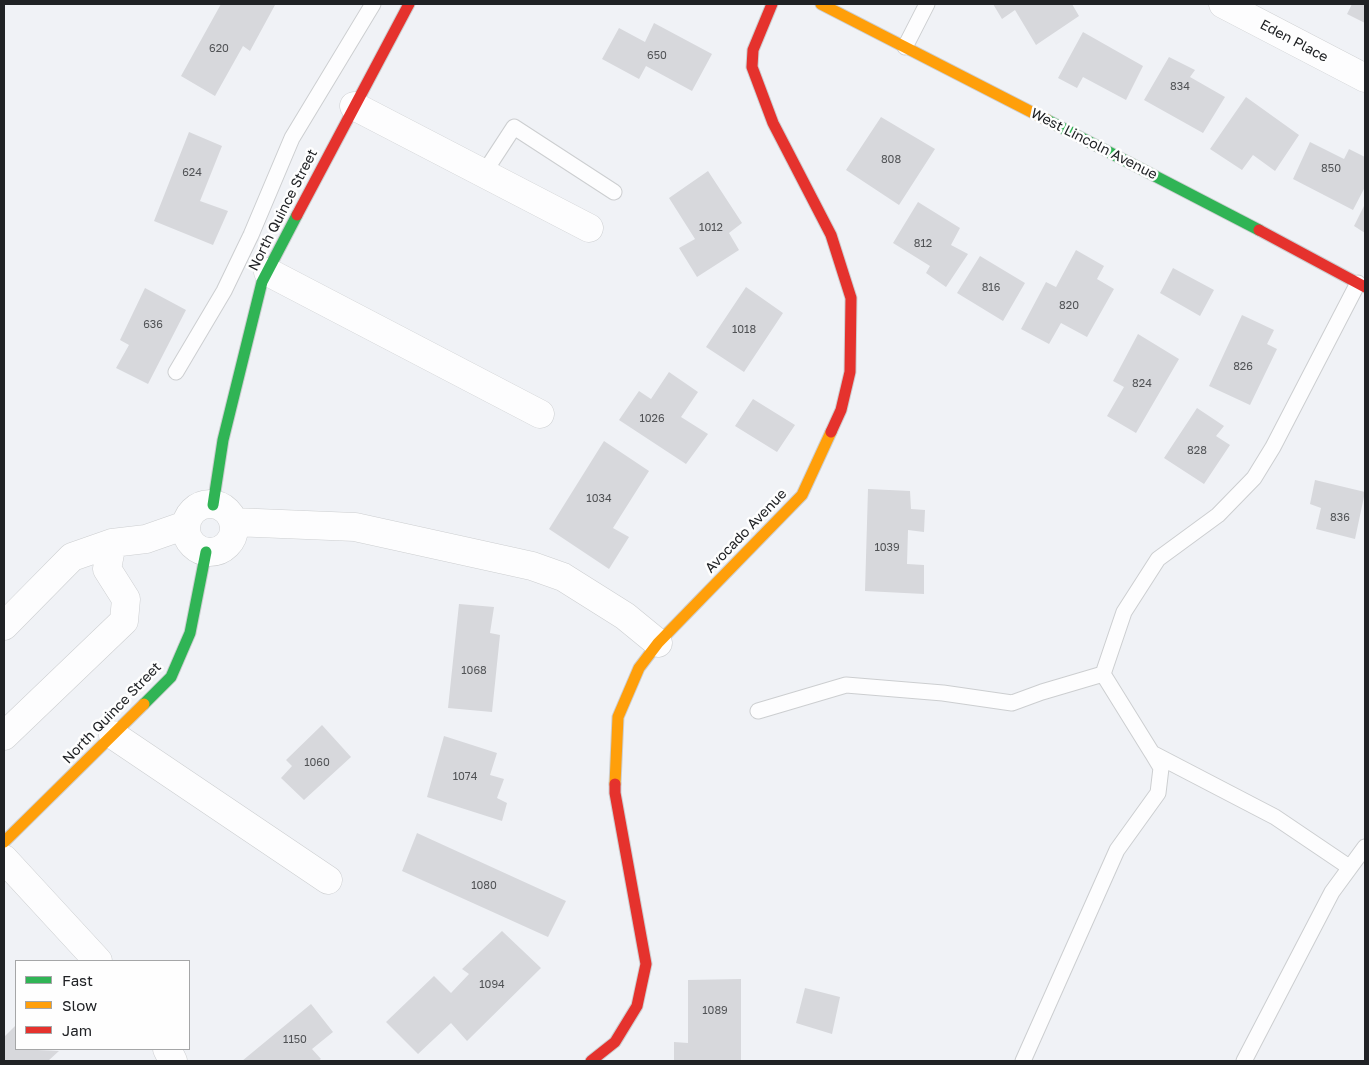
<!DOCTYPE html>
<html>
<head>
<meta charset="utf-8">
<style>
	body { margin:0 }
	#map { position:relative; width:1369px; height:1065px; overflow:hidden; background:#f0f2f6; font-family:"Golos Text",sans-serif }
	canvas { display:block }
	.frame { position:absolute; inset:0; border:5px solid #202225; pointer-events:none }
	.legend { position:absolute; left:15px; top:960px; width:175px; height:90px; box-sizing:border-box; background:#fefefe; border:1px solid #a5a6a7; margin:0; padding:6px 9px; list-style:none; font-size:15px; color:#202225 }
	.legend li { display:flex; align-items:center; gap:10px; height:25px }
	.legend b { width:25px; border:1px solid #a5a6a7 }
</style>
</head>
<body>
<div id="map">
<canvas width="1369" height="1065"></canvas>
<div class="frame"></div>
<ul class="legend">
<li><b style="height:6px;background:#30b455"></b>Fast</li>
<li><b style="height:6px;background:#ff9f0a"></b>Slow</li>
<li><b style="height:6px;background:#e5322d"></b>Jam</li>
</ul>
</div>
<script>
const ctx = document.querySelector('canvas').getContext('2d');
ctx.lineJoin = 'round';
function paint(path, color) { ctx.fillStyle = color; ctx.fill(path, 'evenodd'); }
function stroke(path, color, width, dash) { ctx.strokeStyle = color; ctx.lineWidth = width; ctx.lineCap = dash ? 'butt' : 'round'; ctx.setLineDash(dash || []); ctx.stroke(path); }
function drawText(font, color, halo, rows, align = 'center') {
  ctx.font = font + ' "Golos Text",sans-serif'; ctx.lineWidth = 5; ctx.setLineDash([]); ctx.textBaseline = 'middle'; ctx.strokeStyle = halo; ctx.fillStyle = color; for (const [text, x, y, turn = 0] of rows) {
    ctx.save(); ctx.translate(x, y); ctx.rotate((+turn || 0) * Math.PI / 180); ctx.textAlign = isNaN(turn) ? turn : align; if (halo) ctx.strokeText(text, 0, 0); ctx.fillText(text, 0, 0); ctx.restore();
  }
}
const building = new Path2D(`
	M221,4L275,5L250,51L243,46L215,96L181,76Z
	M993,4H1072L1079,16L1036,45L1015,10L1002,19Z
	M1352,4H1365V23L1347,14Z
	M654,23L712,54L692,91L646,66L639,79L602,59L619,28L645,42Z
	M1083,32L1143,66L1126,100L1083,77L1077,88L1058,78Z
	M1169,57L1195,70L1190,77L1225,97L1203,133L1144,100Z
	M1246,97L1299,135L1275,171L1253,155L1242,170L1210,149Z
	M881,117L935,149L899,205L846,170Z
	M189,132L222,146L200,201L228,211L213,245L154,221Z
	M1310,142L1344,159L1349,149L1365,157V187L1353,210L1293,179Z
	M708,171L742,223L729,233L739,250L697,277L679,248L695,239L669,198Z
	M918,202L960,228L951,245L968,254L946,287L926,273L930,266L893,243Z
	M1365,204V233L1354,226Z
	M1076,250L1104,266L1097,279L1114,289L1087,337L1061,323L1049,344L1021,329L1046,282L1056,287Z
	M980,256L1025,283L1003,321L957,293Z
	M1173,268L1214,290L1200,316L1160,293Z
	M746,287L783,313L744,372L706,347Z
	M145,288L186,310L148,384L116,368L129,345L120,340Z
	M1242,315L1274,330L1267,344L1277,349L1250,405L1209,386Z
	M1138,334L1179,359L1136,433L1107,416L1124,387L1113,381Z
	M669,372L698,392L681,417L708,434L686,464L619,420L639,391L651,399Z
	M753,399L795,425L777,452L735,426Z
	M1197,408L1224,426L1216,436L1230,445L1204,484L1164,458Z
	M604,441L649,471L613,528L629,537L609,569L549,529Z
	M1315,480L1365,492L1355,539L1316,529L1321,508L1310,504Z
	M868,489L910,491L911,509L925,510L924,532L908,530L907,564L924,565V594L865,591Z
	M459,604L494,607L490,633L500,635L492,712L448,708Z
	M322,725L351,757L304,800L281,778L292,766L286,760Z
	M444,736L497,753L490,775L504,779L497,798L507,803L502,821L427,797Z
	M417,833L566,901L548,937L402,871Z
	M502,931L541,968L467,1041L451,1023L418,1054L386,1022L434,976L451,993L469,974L462,969Z
	M741,979V1061H674V1042L688,1043V980Z
	M805,988L840,997L832,1034L796,1023Z
	M311,1004L333,1032L312,1049L321,1059L318,1061H242Z
	M16,1025V1049L59,1051L48,1061H4V1037Z`);
const lane = new Path2D(`
	M905,47L927,4
	M484,173L514,127L614,192
	M176,372L224,291L251,235L292,138L373,4
	M1103,674L1124,612L1158,559L1218,515L1254,478L1273,447L1358,283
	M758,711L846,685L943,693L1012,703L1042,692L1103,674L1152,753L1275,817L1349,867
	M1023,1061L1117,850L1158,793L1161,768L1152,753
	M1244,1061L1332,892L1365,847`);
const street = new Path2D(`
	M1223,4L1365,78
	M354,106L589,228
	M268,272L540,414
	M186 528a24 24 0 1 1 48 0a24 24 0 1 1-48 0Z
	M233,522L355,527L532,566L563,577L625,616L658,643
	M4,626L72,557L112,543L146,539L186,525
	M113,735L328,880
	M4,736L124,621L126,599L107,569L112,543
	M4,859L98,961
	M167,1049L173,1061`);
const fast = new Path2D(`
	M1047,120L1259,230
	M213,505L223,440L262,282L297,215
	M144,704L171,677L190,633L206,552`);
const slow = new Path2D(`
	M821,4L1047,120
	M615,784L618,717L639,668L658,643L802,495L831,432
	M4,842L144,704`);
const jam = new Path2D(`
	M772,4L753,50L752,67L773,123L831,235L851,298L850,372L841,410L831,432
	M297,215L409,4
	M1259,230L1365,287
	M591,1061L615,1042L637,1006L646,964L615,793V784`);
const numberNames = [
	["620",219,49],
	["650",657,56],
	["834",1180,87],
	["808",891,160],
	["850",1331,169],
	["624",192,173],
	["1012",711,228],
	["812",923,244],
	["816",991,288],
	["820",1069,306],
	["636",153,325],
	["1018",744,330],
	["826",1243,367],
	["824",1142,384],
	["1026",652,419],
	["828",1197,451],
	["1034",599,499],
	["836",1340,518],
	["1039",887,548],
	["1068",474,671],
	["1060",317,763],
	["1074",465,777],
	["1080",484,886],
	["1094",492,985],
	["1089",715,1011],
	["1150",295,1040]
];
const streetNames = [
	["Eden Place",1294,41,28],
	["West Lincoln Avenue",1094,144,27],
	["North Quince Street",283,210,-63],
	["Avocado Avenue",746,531,-46],
	["North Quince Street",112,713,-46]
];
paint(building, '#d7d8dc');
stroke(lane, '#ccced0', 17);
stroke(street, '#ccced0', 29);
stroke(fast, '#ccced0', 13);
stroke(slow, '#ccced0', 13);
stroke(jam, '#ccced0', 13);
stroke(lane, '#fdfdfe', 15);
stroke(street, '#fdfdfe', 28);
stroke(fast, '#30b455', 11);
stroke(slow, '#ff9f0a', 11);
stroke(jam, '#e5322d', 11);
drawText('11px', '#505255', null, numberNames);
drawText('14px', '#202225', '#fefefe', streetNames);
</script>
</body>
</html>
